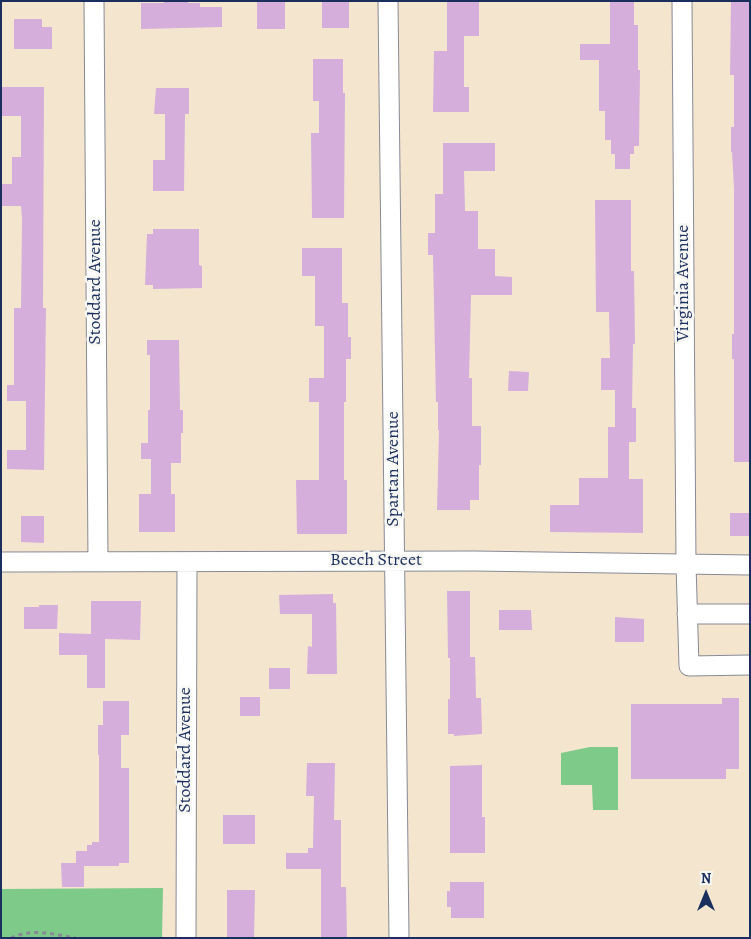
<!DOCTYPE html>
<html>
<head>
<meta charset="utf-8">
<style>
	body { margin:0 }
	#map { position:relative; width:751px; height:939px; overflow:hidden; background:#f4e5cf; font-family:Alegreya,serif }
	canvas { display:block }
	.frame { position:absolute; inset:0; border:2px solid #1b2f5e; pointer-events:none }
	.north { position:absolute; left:681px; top:869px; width:50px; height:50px; -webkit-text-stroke:4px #f6f6f2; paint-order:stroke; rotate:0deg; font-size:14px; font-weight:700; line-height:20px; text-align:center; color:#1b2f5e }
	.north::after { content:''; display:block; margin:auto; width:18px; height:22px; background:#1b2f5e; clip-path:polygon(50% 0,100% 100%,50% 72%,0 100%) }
</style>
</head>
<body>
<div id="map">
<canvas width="751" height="939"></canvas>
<div class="frame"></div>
<div class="north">N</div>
</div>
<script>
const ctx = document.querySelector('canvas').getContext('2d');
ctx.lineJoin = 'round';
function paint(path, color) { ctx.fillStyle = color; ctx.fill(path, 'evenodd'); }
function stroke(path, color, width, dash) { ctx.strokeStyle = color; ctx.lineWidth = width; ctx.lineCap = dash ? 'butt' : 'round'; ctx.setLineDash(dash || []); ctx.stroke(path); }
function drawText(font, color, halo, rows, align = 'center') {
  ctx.font = font + ' Alegreya,serif'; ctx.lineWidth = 5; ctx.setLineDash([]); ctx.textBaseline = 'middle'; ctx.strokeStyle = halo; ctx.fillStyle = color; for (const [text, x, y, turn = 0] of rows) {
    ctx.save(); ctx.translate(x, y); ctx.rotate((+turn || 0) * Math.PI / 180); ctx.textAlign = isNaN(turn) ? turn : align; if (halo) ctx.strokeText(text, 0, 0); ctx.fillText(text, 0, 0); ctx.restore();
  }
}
const green = new Path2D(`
	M590,747H618V810H593L592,785H561V753Z
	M163,888L162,938H1V889Z`);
const building = new Path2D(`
	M164,1H188V3H200V7H222V27L141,29V3H164Z
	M257,1H285V29H257Z
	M322,1H349V28H322Z
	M447,1H479V36H464V87H469V112H433L434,51H447Z
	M610,1H634V25H638V70H640L639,146H634V154H630V169H615V154H611V140H605V111H599V60H580V44H610Z
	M731,1H750V462H734V359H732V334H734V188L732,152H731V127H734V75H730Z
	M14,19H42V27H52V49H14Z
	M313,59H343V93H345L344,218H312L311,133H319V101H313Z
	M1,87H44L43,308H46L44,470L7,469V450H26V401H7V385H14V308H21L22,219L21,206H1V184H12V157H21V116H1Z
	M156,88H189V114H185L184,191H153V160H165V114H154Z
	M443,143H495V171H464L465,211H478V249H495V276L512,277V295H471L469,378H472V426H481V465H479V500H470V510H437L439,430H438V402H436L433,255H428V233H435V194H443Z
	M595,200H631V271H634L635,344H633L632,408H636V442H629V479H643V533L550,532V505H579V478H608V427H615V390H601V358H610L609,312H596Z
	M153,229H199V265L202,266V288L153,289V285H145L147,234H153Z
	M302,248H342V303H348V337H351V359H346V402H344V480H347V534H297L296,480H319V402H309V378H324V326H315V276H302Z
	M147,340H179L180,410H183V433H181V463H171V494H175V532H139V494H151V459H141V443H148V410H150V355H147Z
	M509,371L529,372L528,391H508Z
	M730,513H750V536H730Z
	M21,516H44V543L21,542Z
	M447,591H470V657H475L476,698H481L482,734L454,736V734H448V699H450V658H448Z
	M333,594V603H336L337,674H307L308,646L312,647V614H280L279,595Z
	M91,601H141L140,640L105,639V688H87V655H59V633L91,634Z
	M39,605H58L57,629H24V607H39Z
	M499,610H531L532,630H499Z
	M615,617L644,619V642H615Z
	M269,668H290V689H269Z
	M240,697H260V716H240Z
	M722,698H739V769H726V779H631V704H722Z
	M103,701H129V735H121V768H129V863H119V866H84V887H62L61,863H76V851H87V845H92V842H99V755H98V725H103Z
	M307,763H335L334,820H341V887H346L347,938H321V869H286V853H308V848H313L314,796H306Z
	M482,765V817H485V853H450V766Z
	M223,815H255V844H223Z
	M450,882H484V918H451V907H447V891H450Z
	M227,890H255L254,938H227Z`);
const path = new Path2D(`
	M11,938C32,928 53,934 75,938`);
const minor = new Path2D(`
	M94,1L98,562
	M388,1L399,938
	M682,1L686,564L689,666L750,665
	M1,562L474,561L750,565
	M687,614H750
	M186,938L187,562`);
const streetNames = [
	["Stoddard Avenue",96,282,-90],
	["Virginia Avenue",684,283,-90],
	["Spartan Avenue",394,469,-90],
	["Beech Street",376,561],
	["Stoddard Avenue",186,750,-90]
];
paint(green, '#7eca88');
paint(building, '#d5aedb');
stroke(minor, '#888a96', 21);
stroke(path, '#888a96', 3, [4, 4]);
stroke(minor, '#fff', 19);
drawText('18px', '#1b2f5e', '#f6f6f2', streetNames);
</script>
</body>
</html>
